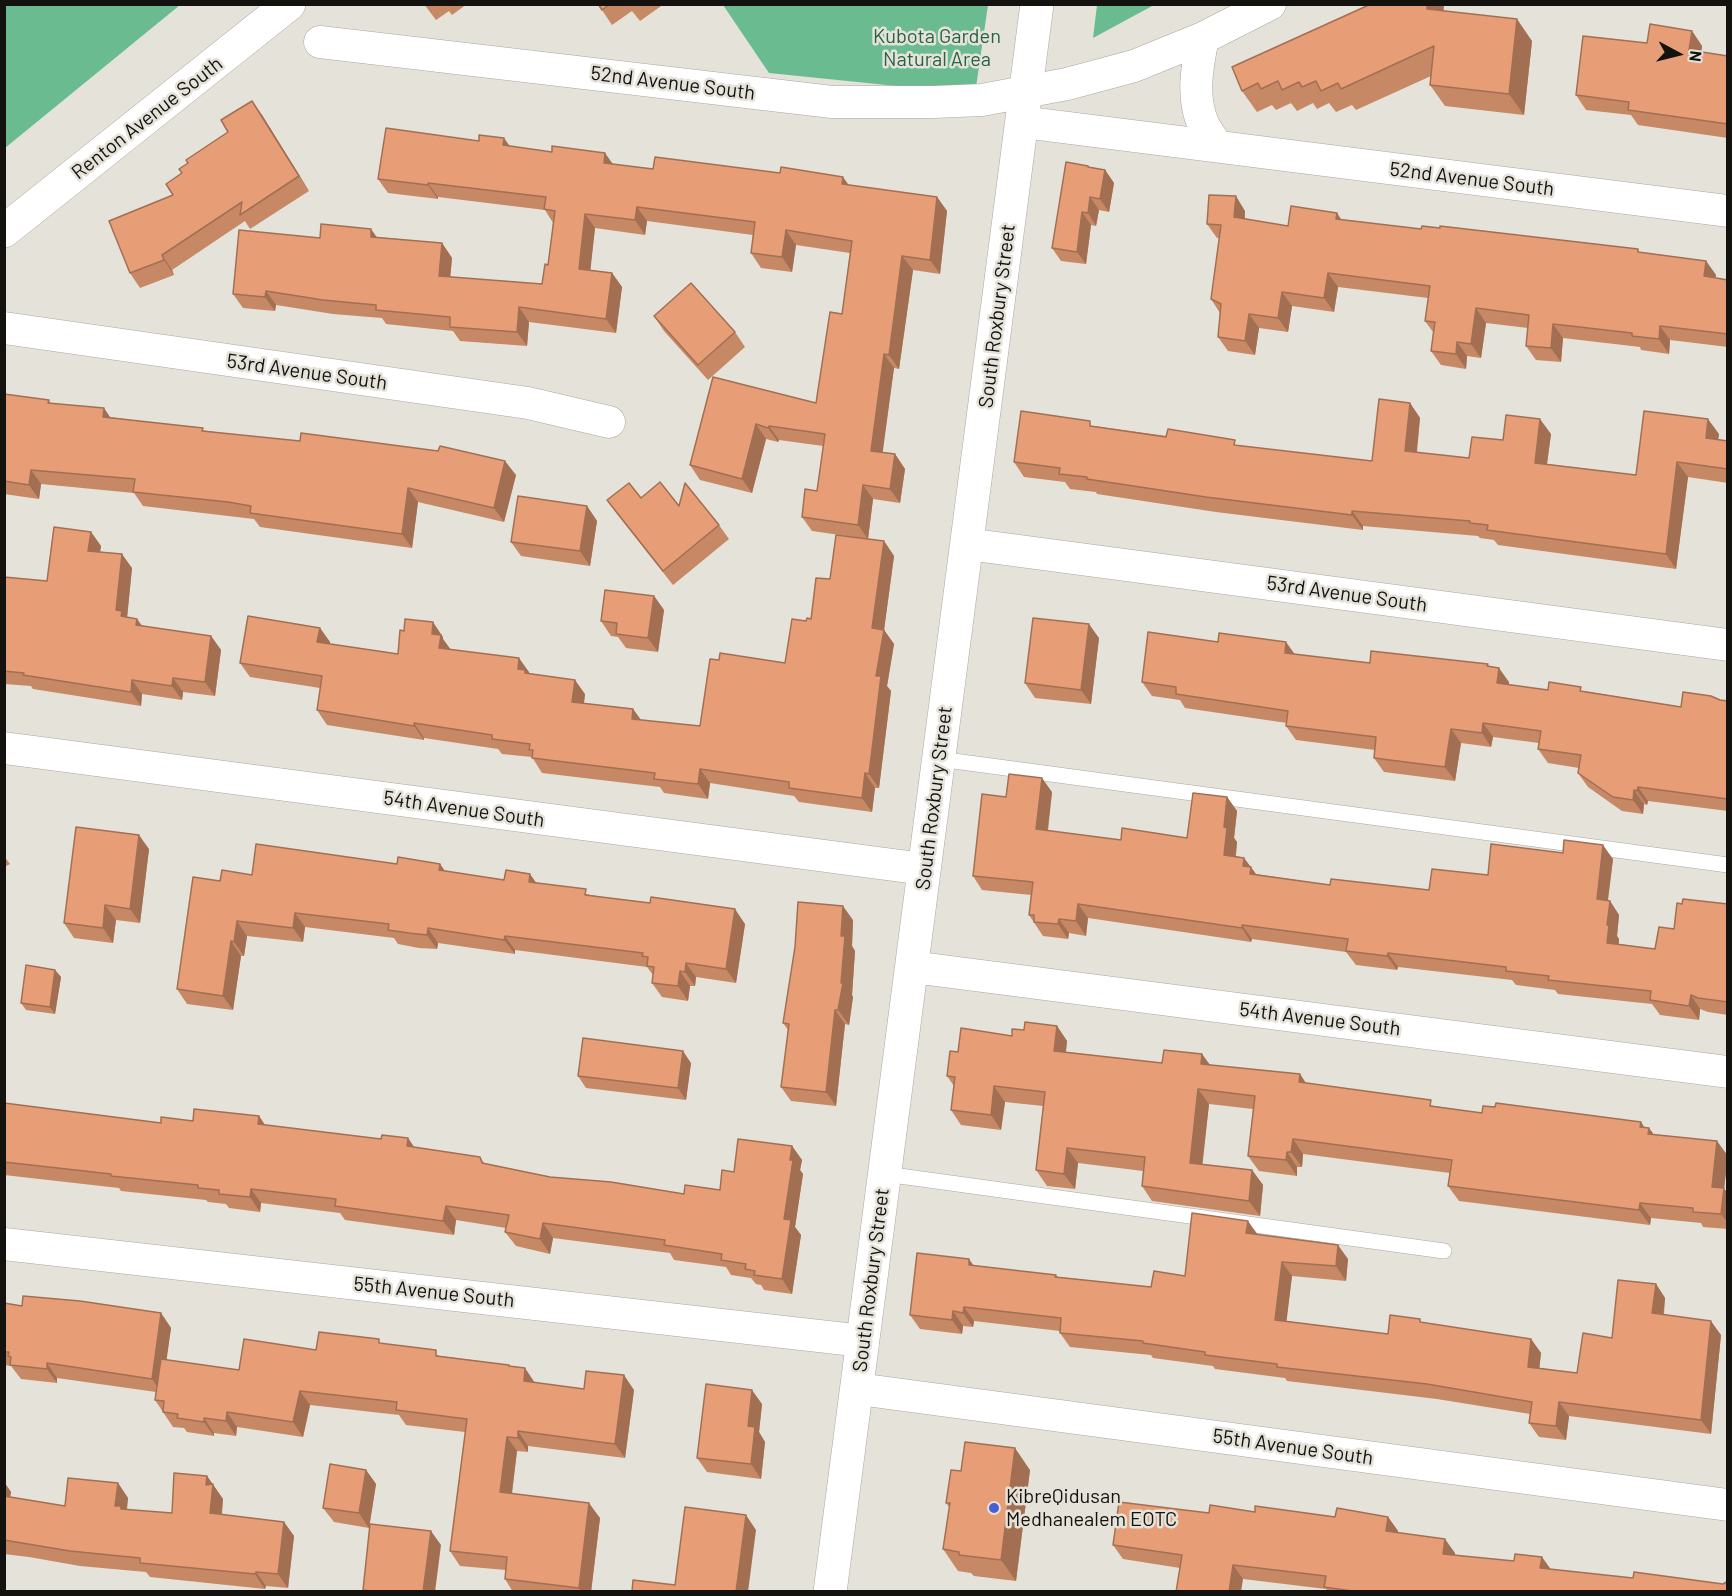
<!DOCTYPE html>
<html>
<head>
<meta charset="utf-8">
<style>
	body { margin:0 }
	#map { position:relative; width:1732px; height:1596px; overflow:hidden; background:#e5e2da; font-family:Barlow,sans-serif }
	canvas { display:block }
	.frame { position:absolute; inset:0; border:6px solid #13120f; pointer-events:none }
	.north { position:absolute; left:1648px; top:24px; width:60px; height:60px; -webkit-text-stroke:4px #e5e2da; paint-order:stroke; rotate:97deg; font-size:16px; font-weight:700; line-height:24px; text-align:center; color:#13120f }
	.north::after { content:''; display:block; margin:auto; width:21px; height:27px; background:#13120f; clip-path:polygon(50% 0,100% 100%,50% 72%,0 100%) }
</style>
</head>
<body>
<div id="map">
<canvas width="1732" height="1596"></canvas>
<div class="frame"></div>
<div class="north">N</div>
</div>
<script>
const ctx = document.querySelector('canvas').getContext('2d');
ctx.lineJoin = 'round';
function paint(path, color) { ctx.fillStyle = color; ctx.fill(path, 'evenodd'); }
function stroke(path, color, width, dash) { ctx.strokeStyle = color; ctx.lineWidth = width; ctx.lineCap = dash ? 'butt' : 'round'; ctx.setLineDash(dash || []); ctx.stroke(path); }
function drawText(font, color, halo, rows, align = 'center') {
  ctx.font = font + ' Barlow,sans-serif'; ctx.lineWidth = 5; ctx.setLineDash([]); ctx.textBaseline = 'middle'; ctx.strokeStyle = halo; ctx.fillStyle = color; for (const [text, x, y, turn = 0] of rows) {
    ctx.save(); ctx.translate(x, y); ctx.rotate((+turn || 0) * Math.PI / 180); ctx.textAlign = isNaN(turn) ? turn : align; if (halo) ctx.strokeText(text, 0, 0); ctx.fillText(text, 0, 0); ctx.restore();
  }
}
const forest = new Path2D(`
	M5,5H180L5,148Z
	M723,5H988L975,94L769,73Z
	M1097,5V4L1154,5L1093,38Z`);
const service = new Path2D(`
	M939,759L1728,865
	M885,1174L1444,1251`);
const minor = new Path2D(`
	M1203,38C1197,66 1191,99 1204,126C1208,133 1213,140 1217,146
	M320,42L832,102H934L982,100L1067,84L1134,66L1203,38L1270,4
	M1022,122L1728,211
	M4,328L528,403L609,422
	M967,544L1728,645
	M4,748L924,869
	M912,967L1728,1072
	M4,1244L863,1341
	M858,1389L1728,1505`);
const tertiary = new Path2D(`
	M830,1592L1037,4`);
const secondary = new Path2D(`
	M4,231L289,4`);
const wall = new Path2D(`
	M424,4H467L452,15L449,11L436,20Z
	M598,4H664L640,21L632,11L612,25Z
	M1371,4H1444L1443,11L1532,41L1524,115L1445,106L1430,85L1431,76L1356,110L1352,105L1336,112L1329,103L1317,109L1313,103L1297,111L1291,103L1276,110L1272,105L1257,112L1242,91Z
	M1692,31L1702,46L1701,52L1728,56V138L1638,125L1631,115L1586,110L1576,95L1647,43Z
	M262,115L309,191L250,229L245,221L172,270L174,275L140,288L130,273L173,195Z
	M509,146L613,164L653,169L849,185L937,197L947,211L940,274L913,270L899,369L894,368L882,453L895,454L905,469L900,503L873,499L868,539L812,531L802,517L817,491L823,446L779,440L778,442L766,439L752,493L700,480L690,465L713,377L816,403L842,314L850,253L796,245L792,272L761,268L751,253L753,235L647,221L645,235L595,228L590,270L612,273L622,287L616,333L529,322L527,346L460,341L453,331L386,324L382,318L333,314L276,305L275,311L243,308L233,294L320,238L377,237L442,243L452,258L450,277L542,284L548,265L553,223L545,210L438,197V199L388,193L378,179Z
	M1088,166L1089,167L1105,170L1114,183L1109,212L1099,210L1096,226L1091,225L1086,264L1061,261L1052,248Z
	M1245,211V219L1288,226L1337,213L1341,220L1421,229L1640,252L1706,261L1716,275L1715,278L1728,280V347L1670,340L1669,354L1641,350L1640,347L1563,338L1561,362L1536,360L1526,346L1528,328L1486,323L1481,358L1467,356L1466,369L1441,365L1431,351L1433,332L1425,321L1428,298L1338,287L1334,312L1292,306L1288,332L1259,328L1255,355L1228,351L1218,337L1220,313L1211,299L1220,238H1217L1207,224Z
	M654,316L735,332L745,347L708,380L664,331Z
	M4,394L49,400L51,404L110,417L516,475L504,522L418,502L412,548L260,527L254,519L143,506L134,493L41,484L39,499L4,494Z
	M1410,403L1420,418L1417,453L1469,458L1503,440L1551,434L1547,464L1636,475L1719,434L1718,440L1728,441V483L1688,477L1676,569L1498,545L1494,540L1480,538L1478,536L1363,526V530L1216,512L1097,494L1096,492L1070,489L1065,482L1024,477L1014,462L1094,426L1239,446L1372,461Z
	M641,498L679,506L719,525L729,539L673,585L617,514L607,500Z
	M587,506L597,521L590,566L521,556L511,542Z
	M91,532L101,546L100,552L132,568L127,617L137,619L142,626L211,636L221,650L215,696L183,692L182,700L142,694L141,706L33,689L31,686L4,684V577L47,581Z
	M884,541L894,556L884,630L894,644L887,686L891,691L879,788H875L872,812L799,802L794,796L710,783L708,799L664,793L660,787L542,773L532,757L502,754L498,749L424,738V740L327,725L317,710L320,688L250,677L240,663L320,628L330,642L329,644L398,654L443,637V639L450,649L529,672V674L585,694L584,703L633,709L641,720L700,726L719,660L785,663L806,621L811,619L830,579Z
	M654,596L664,610L658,652L626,648L618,637L611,636L601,621Z
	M1099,638L1091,704L1035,698L1025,683Z
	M1294,654L1370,663L1490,667L1509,682V685L1548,690L1584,691L1681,707L1720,700L1728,701V811L1648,801L1647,805L1644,804L1643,814L1622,811L1588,787L1578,773L1579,768L1548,763L1538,749L1539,743L1493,737L1491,747L1461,743L1455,781L1384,772L1374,758L1375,750L1296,740L1286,726L1287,723L1185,708L1180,700L1152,696L1142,682Z
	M1052,792L1048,831L1121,840L1187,838L1227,797L1237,811L1234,838L1237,842L1236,856L1244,858L1256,874L1330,885L1429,890L1488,875L1613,859L1608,901H1610L1619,915L1617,936L1619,939V944L1655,949L1674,929L1682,904H1728V1015L1708,1012L1700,1009L1699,1020L1660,1015L1652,1004L1558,994L1555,990L1516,985L1512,980L1398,967L1397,970L1356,965L1346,952L1252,939L1251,942L1088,918L1086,936L1069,933L1068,939L1043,936L1029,915L1031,895L982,890L973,876L1006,797Z
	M149,849L140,923L116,920L113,943L74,938L64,923Z
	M4,856L10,864L4,867Z
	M397,864H440L445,871L504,880L536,883L591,895L745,924L736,983L696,977L695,986H690L688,1001L662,997L652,983L653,975L647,967L515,950V954L438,943L437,949L419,948L398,944L394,938L305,927L303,942L247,936L244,956H241L233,1010L187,1004L177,989L220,881L252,875Z
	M853,920L852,946L855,951L852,995L853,997L849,1025L845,1024L836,1106L791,1101L781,1087L788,1030L783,1023Z
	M55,970L61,977L55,1014L26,1010L21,1003Z
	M1057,1026L1067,1041L1066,1052L1162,1063L1202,1054L1209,1065L1300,1074L1306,1083L1435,1106L1482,1113L1649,1128L1654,1135L1728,1156L1724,1189L1728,1193V1229L1703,1227L1701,1223L1651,1218L1650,1225L1459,1201L1448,1186L1450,1173L1303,1154L1302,1167H1297V1176L1259,1171L1248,1156L1253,1109L1209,1104L1202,1164L1252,1170L1263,1185L1260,1216L1152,1201L1142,1186L1143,1171L1078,1163L1075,1189L1047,1186L1036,1170L1043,1106L1005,1102L1001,1130L961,1125L951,1110L954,1086L947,1076L958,1052L1012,1036L1024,1030Z
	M691,1063L686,1100L586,1088L578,1076Z
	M4,1103L161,1123L259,1116L265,1125L381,1139L408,1138L414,1147L480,1157L484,1163L550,1177L684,1194L720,1190L734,1172L792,1146L802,1160L800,1170L803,1174L795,1227L801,1235L792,1294L764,1290L761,1285L756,1284L751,1278L731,1275L726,1267L674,1260L670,1253L553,1238L550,1254L516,1246L505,1232L506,1228L456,1220L454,1235L345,1220L340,1213L261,1203L260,1212L229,1208L226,1204L208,1202L206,1200L121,1191L119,1188L4,1175Z
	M1257,1235L1348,1259L1346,1281L1292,1276L1286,1321L1388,1334L1423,1323L1531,1339L1541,1353L1539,1368L1577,1373L1612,1338L1656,1284L1665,1298L1664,1315L1721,1335L1711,1434L1569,1416L1566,1440L1539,1437L1529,1423L1530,1414L1437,1399L1287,1381L1285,1378L1215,1369L1213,1366L1153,1358L1151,1355L1070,1347L1060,1333V1331L974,1321L973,1327L963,1326L962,1334L920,1329L910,1315L975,1266L1056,1275L1058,1277L1151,1287L1185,1276Z
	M4,1303L22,1306L161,1313L171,1328L166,1360L239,1370L316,1350L383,1344L441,1356L509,1365L510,1367L535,1383L584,1389L634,1390L625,1458L528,1446V1452L517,1451L512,1494L600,1518L591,1592H513L505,1579L506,1570L460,1566L450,1551L465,1432L406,1425L399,1415L310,1405L303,1437L237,1427L236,1436L214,1433V1436L187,1432L184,1428L173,1427L155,1400L156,1392L57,1378V1383L21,1379L11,1366L4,1365Z
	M762,1404L759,1432L765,1442L761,1479L707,1472L697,1458Z
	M366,1470L376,1484L369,1528L334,1522L323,1508Z
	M1030,1470L1016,1581L974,1576L971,1573L958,1571L943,1549L949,1507L946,1503L961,1471Z
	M207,1476L223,1499L222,1515L284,1522L294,1536L288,1588L266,1586L265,1589L150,1577L146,1572L80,1566L29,1557L4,1554V1482L11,1492L10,1497L65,1506L118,1483L128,1498L127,1510L172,1513Z
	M1255,1512L1335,1517H1388L1398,1531V1533L1455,1553V1555L1550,1569L1728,1592H1328L1326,1589L1243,1579L1180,1568L1123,1559L1113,1545L1209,1513Z`);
const shadedWall = new Path2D(`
	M1427,4H1444L1442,30L1427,9Z
	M1517,19L1532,41L1524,115L1509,94Z
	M1692,31L1702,46L1700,65L1689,50Z
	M252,101L262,115L309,191L299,176Z
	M504,138L514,152L503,145Z
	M605,153L615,167L604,163Z
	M1105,170L1114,183L1109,212L1100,199Z
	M843,177L853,191L842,184Z
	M428,183L438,197V199L428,185Z
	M1236,196L1245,211L1244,231L1234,217Z
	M937,197L947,211L940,274L930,260Z
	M1090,197L1099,210L1096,226L1088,213Z
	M637,207L647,221L645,235L635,220Z
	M1082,212L1091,225L1086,264L1077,252Z
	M1337,213L1346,227L1336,219Z
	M585,214L595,228L589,283L579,269Z
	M371,229L381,243L371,237Z
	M786,230L796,245L792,272L782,257Z
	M442,243L452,258L449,291L439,276Z
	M162,255L172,270L174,275L164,260Z
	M902,256L913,270L899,369L889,355Z
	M1706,261L1716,275L1714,290L1704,276Z
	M612,273L622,287L616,333L606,319Z
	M1328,273L1338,287L1334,312L1324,298Z
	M266,291L276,305L275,311L265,297Z
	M1282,292L1292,306L1288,332L1278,318Z
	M519,307L529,322L527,346L517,332Z
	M1476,308L1486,323L1481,358L1471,344Z
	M1249,314L1259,328L1255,355L1245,341Z
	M1553,324L1563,338L1561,362L1551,348Z
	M1660,326L1670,340L1669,354L1659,339Z
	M1457,342L1467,356L1466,369L1456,354Z
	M884,354L894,368L881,465L871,451Z
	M1410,403L1420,418L1415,466L1405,451Z
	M104,408L114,423L103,417Z
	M1540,419L1551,434L1545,478L1535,463Z
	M1708,419L1719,434L1716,453L1706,438Z
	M756,424L766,439L752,493L742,479Z
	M769,426L779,440L778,442L768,428Z
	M895,454L905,469L900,503L890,489Z
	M505,461L516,475L504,522L494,508Z
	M1677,462L1688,477L1676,569L1666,554Z
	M31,470L41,484L39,499L29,485Z
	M863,485L873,499L868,539L858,525Z
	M408,488L418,502L412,548L402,534Z
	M587,506L597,521L590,566L580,551Z
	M1352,511L1363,526V530L1352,515Z
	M91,532L101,546L98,565L88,551Z
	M884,541L894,556L884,630L894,644L887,686L891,691L879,788L869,774L876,676L872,628Z
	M122,554L132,568L127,618L131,631L116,610Z
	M654,596L664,610L658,652L648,638Z
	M137,619L147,633L136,625Z
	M433,622L443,637V639L451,650L439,648L432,634Z
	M1089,624L1099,638L1091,704L1081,690Z
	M320,628L330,642L328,656L317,642Z
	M211,636L221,650L215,696L205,682Z
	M1286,642L1296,656L1285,653Z
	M519,658L529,672V676L518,669Z
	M1499,668L1509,682L1507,697L1497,683Z
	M173,678L183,692L182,700L172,686Z
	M132,680L142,694L141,706L131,692Z
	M575,680L585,694L582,717L572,702Z
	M633,709L643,723L632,719Z
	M414,723L424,738V740L414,726Z
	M1483,723L1493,737L1491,747L1482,733Z
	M1451,729L1461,743L1455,781L1445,767Z
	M700,769L710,783L708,799L698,784Z
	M865,773L875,788L872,812L862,798Z
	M1042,778L1052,792L1046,843L1036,829Z
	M1638,787L1648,801L1647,805L1637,791Z
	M1634,790L1644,804L1643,814L1633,800Z
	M1227,797L1237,811L1234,838L1237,842L1234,869L1224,855V827Z
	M139,835L149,849L140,923L130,909Z
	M1603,845L1613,859L1606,913L1597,899Z
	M1244,858L1261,881L1260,888L1243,866Z
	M440,864L450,879L439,870Z
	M530,874L540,888L529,882Z
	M1610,901L1619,915L1617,936L1619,939L1617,957L1607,943V925Z
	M1078,904L1088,918L1086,936L1076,921Z
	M105,905L116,920L113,943L103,928Z
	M843,906L853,920L852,946L855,951L852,995L853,997L849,1025L838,1010L841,983V936Z
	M735,909L745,924L736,983L726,969Z
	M295,913L305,927L303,942L293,928Z
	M1059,919L1069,933L1068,939L1058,924Z
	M237,921L247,936L244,956L234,942Z
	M1242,925L1252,939L1251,942L1242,928Z
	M428,928L438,943L437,949L427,935Z
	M505,936L515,950V954L504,940Z
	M231,941L241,956L233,1010L223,996Z
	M1388,953L1398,967L1397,970L1387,956Z
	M686,963L696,977L695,986L685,972Z
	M55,970L61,977L55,1014L50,1007Z
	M680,971L690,986L688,1001L678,986Z
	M1691,995L1700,1009L1699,1020L1689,1006Z
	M835,1010L845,1024L836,1106L826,1092Z
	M1057,1026L1067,1041L1064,1066L1054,1051Z
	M683,1051L691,1063L686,1100L678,1088Z
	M1202,1054L1213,1069L1201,1064Z
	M1300,1074L1310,1090L1299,1082Z
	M994,1086L1005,1102L1001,1130L991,1115Z
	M1198,1089L1209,1104L1201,1178L1190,1163Z
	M259,1116L269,1131L258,1124Z
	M1641,1122L1648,1133L1649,1128L1660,1143L1640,1127Z
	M408,1138L418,1153L407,1146Z
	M1293,1139L1303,1154L1302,1167L1291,1152Z
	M1717,1141L1728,1156L1724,1189L1728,1193V1223L1721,1214L1712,1187Z
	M792,1146L802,1160L800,1170L803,1174L795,1227L801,1235L792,1294L782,1279L784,1219Z
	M1067,1148L1078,1163L1075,1189L1064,1174Z
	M1287,1152L1297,1167V1176L1286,1160Z
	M1252,1170L1263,1185L1260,1216L1249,1201Z
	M251,1189L261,1203L260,1212L250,1197Z
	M1640,1203L1651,1218L1650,1225L1639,1210Z
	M446,1206L456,1220L454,1235L443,1221Z
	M1248,1221L1258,1235L1246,1233Z
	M543,1223L553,1238L550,1254L540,1239Z
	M1338,1245L1348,1259L1346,1281L1336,1266Z
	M969,1259L979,1273L969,1265Z
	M1282,1262L1292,1276L1285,1334L1275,1320Z
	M1656,1284L1665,1298L1662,1327L1652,1313Z
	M964,1307L974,1321L973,1327L963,1313Z
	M953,1311L963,1326L962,1334L952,1320Z
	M161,1313L171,1328L162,1393L152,1379Z
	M1711,1321L1721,1335L1711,1434L1701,1420Z
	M1531,1339L1541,1353L1538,1381L1528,1367Z
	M47,1363L57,1378V1383L47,1369Z
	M525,1368L535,1383L524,1381Z
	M624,1375L634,1390L625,1458L615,1444Z
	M752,1390L762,1404L759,1432L765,1442L761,1479L751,1464L748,1426Z
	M300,1391L310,1405L303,1437L293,1422Z
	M1559,1402L1569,1416L1566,1440L1556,1426Z
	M227,1412L237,1427L236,1436L226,1421Z
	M204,1418L214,1433V1436L204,1422Z
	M518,1431L528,1446V1452L518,1438Z
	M507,1437L517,1451L510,1507L500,1492Z
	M1015,1448L1030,1470L1016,1581L1001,1560Z
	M366,1470L376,1484L369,1528L359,1513Z
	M207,1476L223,1499L220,1528L210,1513L206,1485Z
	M4,1482L11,1492L8,1509L4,1504Z
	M118,1483L128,1498L126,1514L115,1506Z
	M589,1503L600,1518L591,1592H582L579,1588Z
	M746,1515L756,1530L748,1592H736Z
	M1388,1517L1398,1531L1396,1545L1386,1531Z
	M284,1522L294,1536L288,1588L278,1574Z
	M431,1531L441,1545L435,1592H423Z
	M1445,1539L1455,1553L1453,1568L1443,1554Z
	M1542,1557L1552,1571L1540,1568Z
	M1233,1565L1243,1579L1241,1592H1229Z
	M256,1572L266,1586L265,1589L255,1574Z`);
const building = new Path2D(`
	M598,4H610L602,10Z
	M1371,4H1427V9L1517,19L1509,94L1430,85L1434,46L1341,89L1338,83L1321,91L1316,81L1302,87L1299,82L1282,90L1278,81L1261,89L1258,83L1242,91L1232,67Z
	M1650,24L1692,31L1689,50L1728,56V124L1628,110L1629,102L1576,95L1583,36L1647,43Z
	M252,101L299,176L240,215L242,202L162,255L164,260L130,273L109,221L173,195L166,184L182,173L179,169L188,163L186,160L228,132L221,120Z
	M386,128L479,141V135L504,138L503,145L552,152V146L605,153L604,163L653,169L655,157L780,173L781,167L843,177L842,184L937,197L930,260L902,256L889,355L884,354L871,451L895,454L890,489L863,485L858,525L802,517L805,489L817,491L825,434L769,426L768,428L756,424L742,479L690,465L713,377L816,403L830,312L842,314L852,241L786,230L782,257L751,253L755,222L637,207L635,220L585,214L579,269L612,273L606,319L519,307L517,332L450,327V317L376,310V305L323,300L266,291L265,297L233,294L239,230L320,238L321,224L371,229V237L442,243L439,276L542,284L545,264L548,265L555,211L544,209L546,197L428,183V185L378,179Z
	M1066,162L1088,166V167L1105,170L1100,199L1090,197L1088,213L1082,212L1077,252L1052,248Z
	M1209,195L1236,196L1234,217L1288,226L1291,206L1337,213L1336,219L1421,229L1422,226L1440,228V226L1638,249V252L1706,261L1704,276L1728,280V334L1660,326L1659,339L1632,336V333L1553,324L1551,348L1526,346L1529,315L1476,308L1471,344L1457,342L1456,354L1431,351L1435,322L1425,321L1430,286L1328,273L1324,298L1282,292L1278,318L1249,314L1245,341L1218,337L1221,304L1211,299L1221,225L1207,224Z
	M691,283L735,332L698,365L654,316Z
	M4,394L49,400L48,403L104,408L103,417L203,428L202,431L300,441L301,433L438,451L440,446L505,461L494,508L408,488L402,534L250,513L251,506L228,502L133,492L135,479L31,470L29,485L4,481Z
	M1379,399L1410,403L1405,451L1469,458L1472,437L1503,440L1506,415L1540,419L1535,463L1636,475L1644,411L1708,419L1706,438L1728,441V469L1677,462L1666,554L1487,530L1488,525L1470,523V521L1352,511V515L1206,497L1087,479V477L1059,474L1060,468L1014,462L1021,411L1090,421V426L1166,437L1168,429L1235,440L1234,445L1372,461Z
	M660,482L679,506L685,483L719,525L663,571L607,500L629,483L641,498Z
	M518,496L587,506L580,551L511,542Z
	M54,527L91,532L88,551L122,554L116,610L122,611L121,616L137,619L136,625L211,636L205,682L173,678L172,686L132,680L131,692L23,675L24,673L4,671V577L47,581Z
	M836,535L884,541L872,628L884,630L876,676H881L869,774L865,773L862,798L789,788V782L700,769L698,784L654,779L655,773L532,758L533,750H529L530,744L492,739V735L414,723V726L317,710L322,676L240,663L248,616L320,628L317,642L398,654L400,630L404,631L405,619L433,622L432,634L441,635L439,648L519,658L518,669L525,670V673L575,680L572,702L633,709L632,719L700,726L710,659L719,660L720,653L785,663L792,619L806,621L807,618L811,619L816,578L830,579Z
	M605,590L654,596L648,638L616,634L617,623L601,621Z
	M1033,618L1089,624L1081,690L1025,683Z
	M1148,632L1218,642L1219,633L1286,642L1285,653L1370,663L1371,651L1488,664L1487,666L1499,668L1497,683L1548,690L1549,682L1581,687L1580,691L1681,707L1683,692L1711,696L1720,700L1728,701V799L1638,787L1637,791L1634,790L1633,800L1613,797L1578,773L1581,755L1538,749L1541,731L1483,723L1482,733L1451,729L1445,767L1374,758L1376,737L1286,726L1288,711L1176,694V687L1142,682Z
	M1009,774L1042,778L1036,829L1121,840L1122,828L1187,838L1193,793L1227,797L1224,827L1227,828L1224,855L1244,858L1243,866L1251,867L1250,874L1330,885L1331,879L1429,890L1432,869L1488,875L1491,844L1563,853L1564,840L1603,845L1597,899L1610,901L1607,925H1609L1607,943L1655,949L1659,927L1674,929L1677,903L1682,904L1683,899L1728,904V1002L1698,998L1691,995L1689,1006L1650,1000L1651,991L1548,980L1549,976L1506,971V967L1388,953L1387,956L1346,951L1348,939L1242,925V928L1078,904L1076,921L1059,919L1058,924L1034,922V915H1029L1033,882L973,876L982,794L1006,797Z
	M76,827L139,835L130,909L105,905L103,928L64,923Z
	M256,844L397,864L398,857L440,864L439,870L504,880L506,870L530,874L529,882L586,889L585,895L650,903L651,897L735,909L726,969L686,963L685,972L680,971L678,986L652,983L654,967L647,966L648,957L642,956L643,953L505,936L504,940L428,928L427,935L409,933L388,930L389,924L295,913L293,928L237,921L234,942L231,941L223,996L177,989L193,877L220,881L222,870L252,875Z
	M798,902L843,906L841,936H845L841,983H843L838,1010H835L826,1092L781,1087L789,1024L783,1023L795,947Z
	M26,965L55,970L50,1007L21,1003Z
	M1025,1022L1057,1026L1054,1051L1162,1063L1164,1050L1202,1054L1201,1064L1300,1074L1299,1082L1431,1100L1430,1106L1482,1113L1483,1106L1495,1107L1496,1103L1641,1122L1640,1127L1649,1128L1648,1134L1717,1141L1712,1187L1724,1188L1721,1214L1693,1212V1208L1640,1203L1639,1210L1448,1186L1452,1160L1293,1139L1291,1152H1287L1286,1160L1248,1156L1255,1096L1198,1089L1190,1163L1252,1170L1249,1201L1142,1186L1145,1157L1067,1148L1064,1174L1036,1170L1045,1092L994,1086L991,1115L951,1110L955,1077L947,1076L950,1051L958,1052L961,1028L1012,1036V1029L1024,1030Z
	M583,1038L683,1051L678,1088L578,1076Z
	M4,1103L161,1123V1117L193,1121L194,1109L259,1116L258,1124L381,1139L382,1135L408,1138L407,1146L480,1157L482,1163L550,1177L611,1182L684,1194L685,1185L720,1190L722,1170L734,1172L738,1139L792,1146L790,1160H793L784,1219L791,1220L782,1279L754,1275L755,1271L745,1269L746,1264L721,1260L722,1254L664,1245L665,1240L543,1223L540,1239L505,1232L509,1215L446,1206L443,1221L335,1206L336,1199L251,1189L250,1197L219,1194V1190L198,1188V1185L111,1176V1174L4,1162Z
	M1192,1213L1248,1221L1246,1233L1338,1245L1336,1266L1282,1262L1275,1320L1388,1334L1390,1315L1420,1319V1322L1531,1339L1528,1367L1577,1373L1583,1333L1612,1338L1618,1280L1656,1284L1652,1313L1711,1321L1701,1420L1559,1402L1556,1426L1529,1423L1532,1402L1427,1384L1277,1367V1364L1205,1355V1352L1143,1343V1341L1060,1333L1061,1318L964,1307L963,1313L953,1311L952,1320L910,1315L917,1253L969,1259V1265L1056,1275L1055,1277L1151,1287L1154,1271L1185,1276Z
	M23,1296L80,1301L161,1313L152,1379L47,1363V1369L10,1365L11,1357L8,1356L9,1352H4V1303L22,1306Z
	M319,1332L379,1339V1343L436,1350V1356L509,1365V1366L525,1368L524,1381L584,1389L586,1371L624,1375L615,1444L518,1431V1438L507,1437L500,1492L589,1503L579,1588L505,1579L507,1557L450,1551L467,1419L396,1410L397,1402L300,1391L293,1422L227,1412L226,1421L204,1418V1422L177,1418L178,1414L163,1412L164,1401L155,1400L161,1359L239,1370L244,1339L316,1350Z
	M706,1384L752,1390L748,1426L755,1427L751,1464L697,1458Z
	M965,1442L1015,1448L1001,1560L959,1555V1552L943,1549L950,1503H946L951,1470L961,1471Z
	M330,1464L366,1470L359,1513L323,1508Z
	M174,1473L207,1476L206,1485L213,1484L210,1513L284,1522L278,1574L256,1572L255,1574L140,1563V1558L70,1551L4,1540V1496L65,1506L68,1478L118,1483L115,1506H121V1509L172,1513Z
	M1119,1502L1209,1513L1210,1505L1255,1512V1506L1335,1517L1337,1508L1388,1517L1386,1531L1445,1539L1443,1554L1514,1561L1515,1554L1542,1557L1540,1568L1633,1578L1634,1572L1723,1584L1728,1581V1592H1359L1324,1587L1326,1576L1233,1565L1229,1592H1176L1182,1555L1113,1545Z
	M685,1507L746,1515L736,1592H632L633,1580L675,1585Z
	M370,1524L431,1531L423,1592H379L363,1590Z`);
const markers = [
	[994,1508,6,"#4b5dd2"]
];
const parkNames = [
	["Kubota Garden",937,36],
	["Natural Area",937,59]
];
const streetNames = [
	["52nd Avenue South",673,83,7],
	["Renton Avenue South",147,118,-38],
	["52nd Avenue South",1472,179,7],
	["South Roxbury Street",997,316,-83],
	["53rd Avenue South",307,372,8],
	["53rd Avenue South",1347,594,8],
	["South Roxbury Street",934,798,-83],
	["54th Avenue South",464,809,8],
	["54th Avenue South",1320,1019,7],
	["South Roxbury Street",871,1280,-83],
	["55th Avenue South",434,1292,6],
	["55th Avenue South",1293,1447,8]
];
const poiNames = [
	["KibreQidusan",1006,1496],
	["Medhanealem EOTC",1006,1519]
];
paint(forest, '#6abc90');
stroke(service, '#aaa7a0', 16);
stroke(minor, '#aaa7a0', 33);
stroke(tertiary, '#aaa7a0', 34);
stroke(secondary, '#aaa7a0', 34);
stroke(service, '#fff', 15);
stroke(minor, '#fff', 32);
stroke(tertiary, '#fff', 33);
stroke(secondary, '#fff', 33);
paint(wall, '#c78865');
paint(shadedWall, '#a26f53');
paint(building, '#e79e76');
stroke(building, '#a26f53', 1.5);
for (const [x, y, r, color] of markers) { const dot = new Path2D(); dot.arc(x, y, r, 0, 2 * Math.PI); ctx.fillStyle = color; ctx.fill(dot); stroke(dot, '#e5e2da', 2); }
drawText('20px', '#266245', '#e5e2da', parkNames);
drawText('20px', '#13120f', '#e5e2da', streetNames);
drawText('20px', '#13120f', '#e5e2da', poiNames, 'left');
</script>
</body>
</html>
